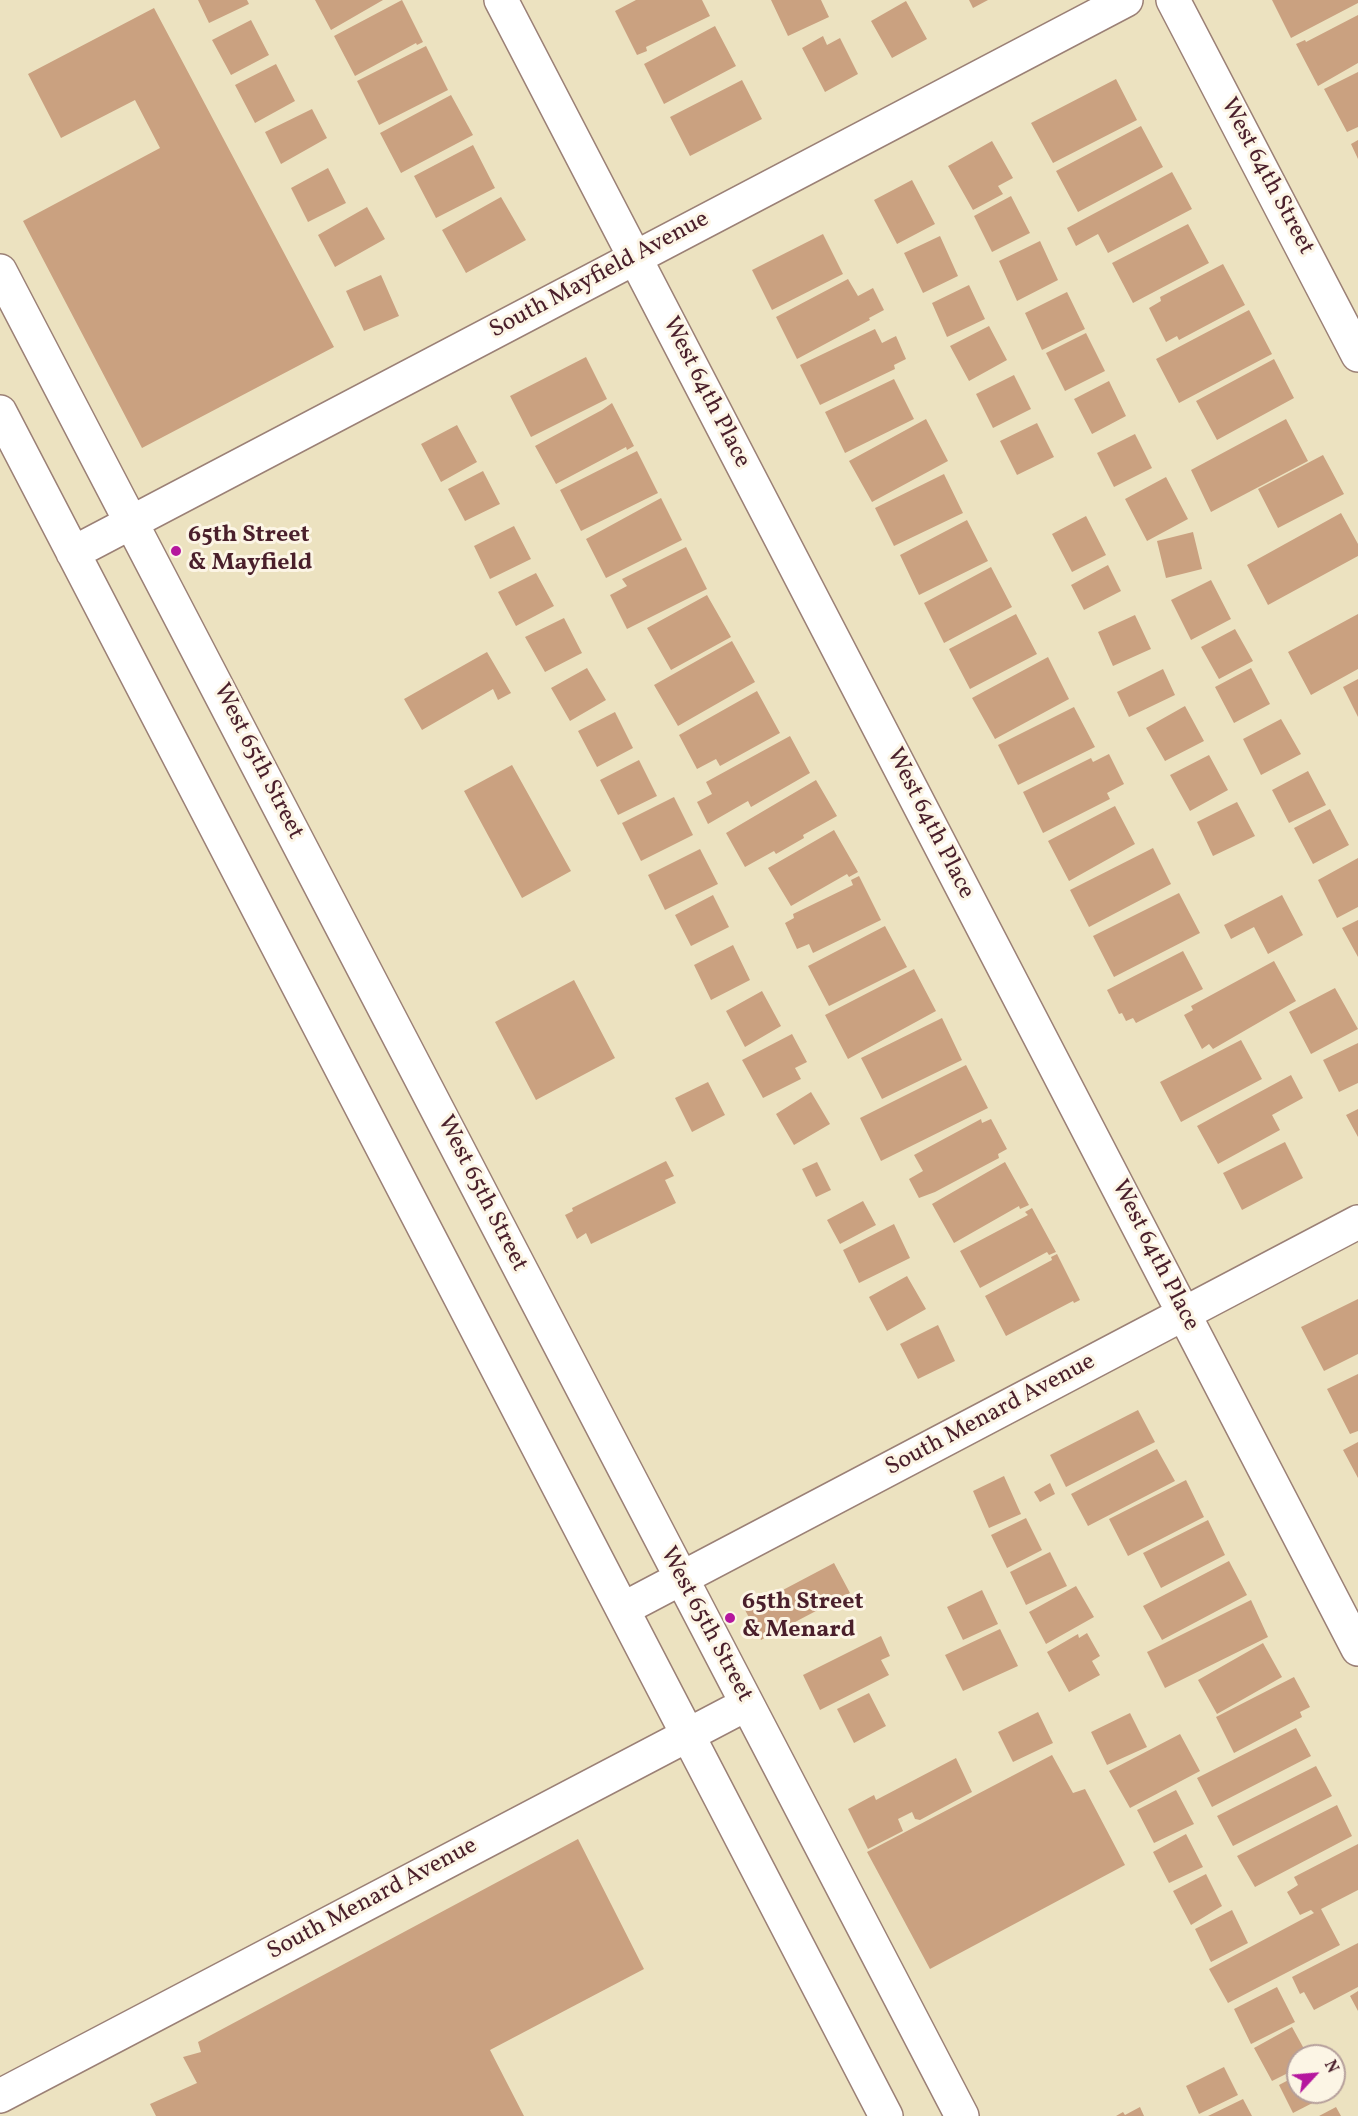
<!DOCTYPE html>
<html>
<head>
<meta charset="utf-8">
<style>
	body { margin:0 }
	#map { position:relative; width:1358px; height:2116px; overflow:hidden; background:#ece2c0; font-family:Vollkorn,serif }
	canvas { display:block }
	.north { position:absolute; left:1286px; top:2044px; width:60px; height:60px; box-sizing:border-box; background:#fcf5e5; border:2px solid #b59f9b; border-radius:50%; rotate:64deg; font-size:16px; font-weight:700; line-height:24px; text-align:center; color:#4a1f2b }
	.north::after { content:''; display:block; margin:auto; width:21px; height:27px; background:#b5179e; clip-path:polygon(50% 0,100% 100%,50% 72%,0 100%) }
</style>
</head>
<body>
<div id="map">
<canvas width="1358" height="2116"></canvas>
<div class="north">N</div>
</div>
<script>
const ctx = document.querySelector('canvas').getContext('2d');
ctx.lineJoin = 'round';
function paint(path, color) { ctx.fillStyle = color; ctx.fill(path, 'evenodd'); }
function stroke(path, color, width, dash) { ctx.strokeStyle = color; ctx.lineWidth = width; ctx.lineCap = dash ? 'butt' : 'round'; ctx.setLineDash(dash || []); ctx.stroke(path); }
function drawText(font, color, halo, rows, align = 'center') {
  ctx.font = font + ' Vollkorn,serif'; ctx.lineWidth = 6; ctx.setLineDash([]); ctx.textBaseline = 'middle'; ctx.strokeStyle = halo; ctx.fillStyle = color; for (const [text, x, y, turn = 0] of rows) {
    ctx.save(); ctx.translate(x, y); ctx.rotate((+turn || 0) * Math.PI / 180); ctx.textAlign = isNaN(turn) ? turn : align; if (halo) ctx.strokeText(text, 0, 0); ctx.fillText(text, 0, 0); ctx.restore();
  }
}
const building = new Path2D(`
	M198,0H247L249,4L209,23Z
	M315,0H383L331,30Z
	M402,0L423,42L417,45L416,43L355,76L334,36Z
	M636,0H702L710,16L646,47L647,51L637,55L615,11Z
	M771,0H821L829,17L788,36Z
	M969,0H988L973,8Z
	M1272,0H1358V3L1291,38Z
	M906,1L927,39L892,58L871,21Z
	M154,8L334,347L142,448L23,221L160,148L135,100L61,138L28,74Z
	M1358,15V63L1318,86L1296,44L1305,40L1306,42Z
	M251,20L269,55L231,75L212,40Z
	M715,26L736,66L664,104L644,64Z
	M823,36L827,45L840,38L858,74L825,92L802,48Z
	M426,46L448,90L379,125L357,81Z
	M276,64L295,101L255,123L235,85Z
	M1358,72V127L1347,132L1324,89Z
	M1116,79L1137,120L1053,163L1031,123Z
	M742,80L762,119L690,156L670,117Z
	M451,95L473,135L401,173L380,133Z
	M312,109L327,138L281,164L265,132Z
	M1141,126L1163,167L1078,212L1056,171Z
	M1358,140V159L1351,144Z
	M992,141L1013,178L998,186L1003,194L973,210L948,166Z
	M473,145L495,188L436,218L414,176Z
	M328,168L346,203L308,222L291,188Z
	M1172,172L1192,209L1108,253L1098,234L1076,246L1067,228Z
	M912,180L935,224L897,244L874,200Z
	M1011,196L1030,233L992,252L974,216Z
	M501,197L526,240L466,273L442,230Z
	M367,207L385,239L335,267L318,235Z
	M1188,224L1209,263L1133,303L1112,263Z
	M823,234L843,274L772,310L752,270Z
	M940,236L958,276L923,293L904,253Z
	M1040,241L1058,280L1017,301L999,261Z
	M1223,264L1245,305L1179,340L1177,336L1166,342L1149,308L1161,301L1160,297Z
	M381,275L399,316L364,331L346,291Z
	M848,279L858,296L873,288L884,310L869,318L870,320L797,359L776,317Z
	M969,285L985,319L947,337L932,303Z
	M1067,292L1085,329L1042,350L1025,313Z
	M1249,310L1272,354L1179,403L1156,359Z
	M989,326L1007,360L969,381L950,346Z
	M875,329L882,343L896,336L906,359L894,365L895,369L820,405L800,365Z
	M1086,333L1105,371L1065,391L1046,353Z
	M586,357L607,399L531,437L510,396Z
	M1274,359L1294,398L1217,440L1196,401Z
	M1014,375L1031,409L993,428L976,394Z
	M894,379L914,419L845,453L825,412Z
	M1109,381L1126,416L1092,434L1074,399Z
	M612,403L634,446L627,450L626,447L556,484L535,446L602,410Z
	M926,419L948,461L872,502L849,461Z
	M1286,419L1308,461L1211,512L1191,470Z
	M1037,423L1054,457L1017,475L1000,441Z
	M457,425L477,462L441,482L421,444Z
	M1135,434L1152,468L1114,487L1097,453Z
	M637,451L658,493L581,531L560,490Z
	M1323,455L1344,494L1278,528L1258,489Z
	M483,471L500,504L465,521L448,489Z
	M944,474L963,513L894,546L875,508Z
	M1166,477L1188,519L1147,541L1125,499Z
	M661,498L682,540L606,578L586,539Z
	M1341,513L1358,544V556L1268,605L1247,565Z
	M1086,516L1106,555L1072,572L1052,534Z
	M967,520L988,561L919,595L900,555Z
	M514,526L531,559L490,579L474,546Z
	M1193,532L1202,569L1166,578L1157,541Z
	M686,547L707,589L627,629L610,595L627,586L622,579Z
	M1108,565L1121,591L1084,610L1071,585Z
	M991,567L1012,607L944,643L924,603Z
	M536,573L554,606L516,626L498,592Z
	M1211,580L1231,619L1191,640L1171,600Z
	M707,595L731,637L671,670L647,628Z
	M1016,614L1037,654L970,689L949,649Z
	M1358,614V669L1311,695L1288,652Z
	M1135,615L1151,649L1113,666L1098,632Z
	M564,618L582,653L545,672L525,637Z
	M1235,629L1253,661L1219,679L1201,647Z
	M732,641L755,682L678,726L654,685Z
	M487,652L511,693L498,700L493,689L422,730L404,699Z
	M1048,657L1069,699L995,739L972,698Z
	M587,668L606,700L570,721L551,688Z
	M1251,668L1270,704L1234,723L1215,687Z
	M1163,669L1175,695L1129,717L1117,692Z
	M1358,679V717L1343,687Z
	M757,691L780,733L720,766L716,759L697,769L679,735Z
	M1185,706L1204,741L1165,761L1146,728Z
	M1074,707L1095,747L1018,785L998,745Z
	M615,712L633,748L597,767L578,731Z
	M1281,719L1301,754L1261,775L1243,739Z
	M790,736L810,773L751,807L748,801L708,824L697,802L712,794L706,782Z
	M1109,754L1124,784L1107,793L1110,799L1043,833L1023,792L1091,758L1093,762Z
	M1209,755L1228,790L1190,811L1170,775Z
	M639,760L657,796L618,815L600,780Z
	M512,765L571,871L522,898L464,791Z
	M1308,771L1326,805L1289,823L1272,790Z
	M816,780L837,816L803,835L804,838L776,854L774,851L745,867L726,833Z
	M674,797L693,835L641,861L622,823Z
	M1237,802L1255,836L1213,856L1197,822Z
	M1115,806L1135,844L1069,881L1048,841Z
	M1330,809L1349,845L1313,864L1294,828Z
	M834,830L858,872L849,877L847,874L791,906L768,868Z
	M1153,848L1171,884L1089,927L1070,890Z
	M700,849L718,884L665,910L648,875Z
	M1358,858V907L1337,918L1318,880Z
	M859,876L881,920L813,953L809,944L797,949L785,923L794,918L793,914L853,885L851,880Z
	M1179,893L1200,933L1114,977L1093,936Z
	M713,895L729,927L691,946L675,915Z
	M1282,895L1303,935L1268,954L1254,927L1231,939L1224,925Z
	M1358,920V957L1342,928Z
	M885,926L907,967L829,1006L808,966Z
	M733,945L750,980L711,1000L694,965Z
	M1183,951L1203,989L1136,1023L1133,1018L1126,1021L1122,1013L1119,1014L1107,990Z
	M1274,961L1296,1001L1213,1049L1209,1044L1202,1049L1184,1015L1193,1010L1191,1006Z
	M914,969L936,1011L848,1059L825,1015Z
	M574,980L615,1058L536,1100L495,1022Z
	M1335,988L1358,1029L1311,1054L1289,1012Z
	M762,991L781,1026L745,1047L726,1011Z
	M942,1018L962,1060L882,1099L861,1058Z
	M792,1034L807,1062L795,1068L801,1079L763,1098L742,1060Z
	M1241,1040L1262,1079L1181,1122L1160,1082Z
	M1358,1043V1083L1339,1092L1323,1060Z
	M966,1065L988,1108L881,1161L860,1118Z
	M1291,1075L1303,1098L1272,1115L1280,1130L1218,1164L1197,1126Z
	M708,1082L725,1115L692,1132L675,1098Z
	M811,1092L830,1124L794,1145L776,1114Z
	M1358,1109V1137L1346,1115Z
	M981,1119L982,1123L991,1119L1007,1149L998,1154L999,1158L935,1192L919,1198L909,1179L923,1171L914,1155Z
	M1285,1142L1303,1178L1242,1210L1223,1173Z
	M666,1161L674,1176L665,1180L676,1203L591,1244L586,1233L577,1239L565,1215L573,1211L572,1208Z
	M817,1162L831,1190L816,1197L802,1169Z
	M1005,1162L1029,1205L1020,1209L1019,1206L954,1243L932,1204Z
	M863,1201L876,1225L840,1244L827,1220Z
	M1032,1208L1056,1252L1049,1255L1047,1252L980,1288L960,1251L1028,1215L1025,1212Z
	M894,1224L910,1258L859,1283L843,1250Z
	M1057,1254L1080,1300L1074,1303L1073,1301L1006,1336L985,1296L1052,1260L1051,1257Z
	M907,1276L926,1309L887,1331L869,1297Z
	M1358,1299V1354L1324,1371L1301,1327Z
	M938,1325L955,1361L918,1379L900,1344Z
	M1358,1374V1431L1350,1434L1327,1389Z
	M1138,1410L1155,1442L1066,1487L1050,1455Z
	M1358,1442V1478L1343,1450Z
	M1157,1449L1175,1481L1088,1526L1071,1494Z
	M1004,1476L1021,1514L989,1528L973,1491Z
	M1186,1480L1204,1517L1128,1556L1109,1519Z
	M1050,1483L1055,1494L1040,1502L1034,1492Z
	M1026,1518L1042,1550L1007,1568L991,1535Z
	M1208,1520L1225,1555L1161,1588L1143,1553Z
	M1050,1552L1067,1586L1026,1605L1010,1572Z
	M1229,1561L1247,1595L1162,1640L1143,1606Z
	M834,1563L850,1593L761,1640L745,1610Z
	M1076,1586L1094,1617L1046,1644L1029,1612Z
	M982,1590L998,1624L963,1640L947,1607Z
	M1251,1600L1268,1637L1165,1688L1147,1652Z
	M1000,1629L1018,1666L963,1691L945,1655Z
	M1087,1633L1100,1656L1092,1661L1100,1675L1069,1692L1047,1652L1078,1634L1079,1638Z
	M881,1636L890,1656L881,1660L889,1675L820,1710L803,1675Z
	M1263,1643L1282,1677L1217,1714L1198,1680Z
	M1294,1677L1310,1707L1300,1712L1302,1717L1234,1753L1216,1717Z
	M869,1693L886,1726L854,1743L837,1709Z
	M1038,1712L1053,1743L1013,1762L998,1732Z
	M1130,1713L1147,1747L1107,1765L1091,1732Z
	M1296,1728L1311,1756L1212,1807L1197,1778Z
	M1180,1734L1200,1771L1130,1808L1109,1771Z
	M1052,1755L1073,1793L1085,1789L1125,1865L930,1969L867,1852Z
	M956,1758L972,1792L920,1820L915,1819L912,1812L898,1819L903,1831L868,1849L848,1809L874,1795L876,1800Z
	M1316,1766L1332,1796L1233,1846L1217,1816Z
	M1176,1790L1194,1824L1154,1843L1137,1810Z
	M1337,1805L1352,1836L1255,1887L1237,1856Z
	M1186,1834L1203,1867L1169,1883L1153,1852Z
	M578,1839L644,1969L490,2050L524,2116H156L150,2104L197,2083L183,2057L201,2052L198,2042Z
	M1358,1844V1890L1321,1909L1340,1945L1228,2003L1209,1969L1314,1913L1311,1910L1300,1915L1287,1892L1298,1885L1294,1877Z
	M1206,1874L1222,1906L1191,1925L1173,1891Z
	M1232,1910L1248,1943L1211,1962L1195,1929Z
	M1358,1943V1987L1314,2010L1304,1992L1300,1994L1292,1977Z
	M1277,1987L1295,2022L1251,2044L1234,2009Z
	M1358,1991V2011L1350,1996Z
	M1292,2027L1308,2056H1298V2068L1272,2081L1254,2048Z
	M1224,2067L1238,2095L1199,2114L1186,2086Z
	M1298,2075V2092H1327L1328,2095L1293,2113L1279,2085Z
	M1243,2099L1252,2116H1208Z
	M1140,2107L1144,2116H1116L1123,2112L1125,2115Z
	M1336,2107L1341,2116H1319Z`);
const minor = new Path2D(`
	M501,0L1358,1649
	M1173,0L1358,355
	M0,271L962,2116
	M0,412L886,2116
	M73,553L1126,0
	M623,1609L1358,1222
	M0,2096L747,1704`);
const markers = [
	[176,551,6,"#b5179e"],
	[730,1618,6,"#b5179e"]
];
const streetNames = [
	["West 64th Street",1266,177,62],
	["South Mayfield Avenue",600,276,-28],
	["West 64th Place",705,393,63],
	["West 65th Street",257,762,63],
	["West 64th Place",929,824,63],
	["West 65th Street",481,1194,63],
	["West 64th Place",1154,1256,63],
	["South Menard Avenue",991,1416,-28],
	["West 65th Street",705,1625,62],
	["South Menard Avenue",373,1900,-28]
];
const poiNames = [
	["65th Street",188,537],
	["& Mayfield",188,565],
	["65th Street",742,1604],
	["& Menard",742,1632]
];
paint(building, '#caa180');
stroke(minor, '#9b8076', 36);
stroke(minor, '#fff', 33);
for (const [x, y, r, color] of markers) { const dot = new Path2D(); dot.arc(x, y, r, 0, 2 * Math.PI); ctx.fillStyle = color; ctx.fill(dot); stroke(dot, '#fcf5e5', 2); }
drawText('24px', '#4a1f2b', '#fcf5e5', streetNames);
drawText('bold 24px', '#4a1f2b', '#fcf5e5', poiNames, 'left');
</script>
</body>
</html>
